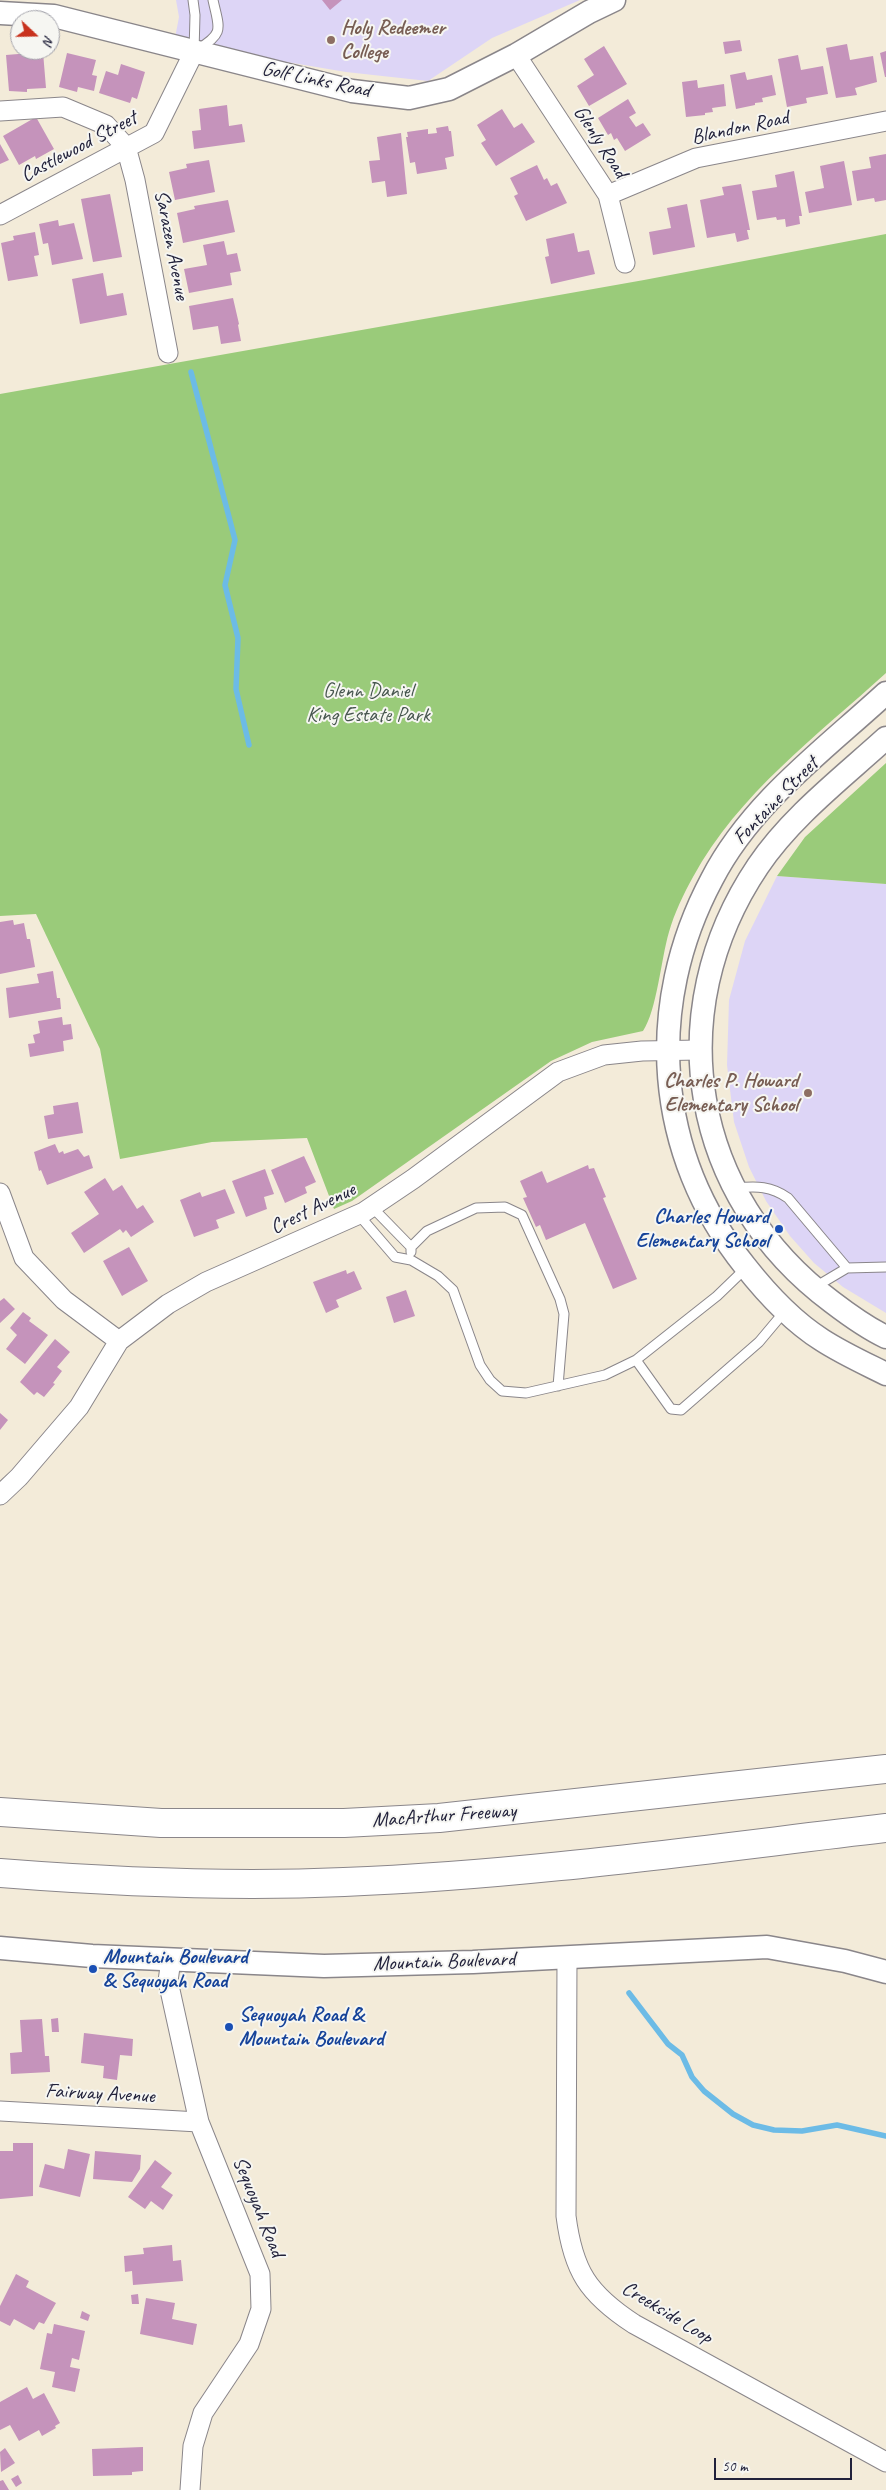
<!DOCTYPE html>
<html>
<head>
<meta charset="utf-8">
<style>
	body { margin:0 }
	#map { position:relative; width:886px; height:2490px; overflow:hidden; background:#f3ebd9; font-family:Caveat,sans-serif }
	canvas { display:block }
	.north { position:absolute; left:10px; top:10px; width:50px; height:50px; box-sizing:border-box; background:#f6f6f2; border:1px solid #a1a1a9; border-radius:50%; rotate:111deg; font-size:14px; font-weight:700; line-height:20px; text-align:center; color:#22223b }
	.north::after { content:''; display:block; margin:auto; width:18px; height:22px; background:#c8321e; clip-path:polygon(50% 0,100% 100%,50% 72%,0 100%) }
	.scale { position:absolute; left:714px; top:2458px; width:138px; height:22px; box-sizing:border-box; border:2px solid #22223b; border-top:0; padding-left:6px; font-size:15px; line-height:18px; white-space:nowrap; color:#22223b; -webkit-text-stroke:4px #f6f6f2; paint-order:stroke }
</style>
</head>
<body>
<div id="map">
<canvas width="886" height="2490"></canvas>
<div class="north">N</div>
<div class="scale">50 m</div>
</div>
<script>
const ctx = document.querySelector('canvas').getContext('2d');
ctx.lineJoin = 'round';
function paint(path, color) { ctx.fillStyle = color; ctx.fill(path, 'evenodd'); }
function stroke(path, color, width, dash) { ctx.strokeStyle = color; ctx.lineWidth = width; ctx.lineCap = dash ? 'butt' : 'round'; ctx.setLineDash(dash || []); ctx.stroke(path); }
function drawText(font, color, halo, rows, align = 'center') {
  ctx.font = font + ' Caveat,sans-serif'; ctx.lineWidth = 4; ctx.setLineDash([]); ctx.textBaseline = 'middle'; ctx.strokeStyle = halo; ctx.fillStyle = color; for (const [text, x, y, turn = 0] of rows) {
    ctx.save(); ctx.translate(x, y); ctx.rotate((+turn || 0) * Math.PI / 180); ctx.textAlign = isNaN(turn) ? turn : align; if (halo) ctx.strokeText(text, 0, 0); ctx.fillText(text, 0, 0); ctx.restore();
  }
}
const built = new Path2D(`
	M176,0H580L492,38L428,81L346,72L174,43L179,17Z
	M777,876L886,884V1313L843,1287L814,1263L790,1236L766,1201L749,1167L734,1122L727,1065L729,1000L745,941Z`);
const green = new Path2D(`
	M886,234V673C818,735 738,794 693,877C684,893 674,914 669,932C661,959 657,1010 643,1031L592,1042L551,1061L352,1201L334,1209L307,1138L212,1142L120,1159L100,1049L36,914L0,916V394L644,280Z
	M886,763V884L777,876L805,837Z`);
const stream = new Path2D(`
	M191,372L235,540L225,585L238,638L236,689L249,745
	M629,1993L668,2044L682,2055L692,2077L704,2091L733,2114L753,2125L774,2130L802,2131L837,2125L886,2136`);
const building = new Path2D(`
	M322,0H342L330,10Z
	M740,40L742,51L725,54L723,42Z
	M847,44L850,60L873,56L877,82L855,88L857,95L836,98L826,48Z
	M604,46L627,84L589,106L577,86L594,75L584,59Z
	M886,51V77H885L880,53Z
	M43,52L46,88L27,89V92L9,91L6,55Z
	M67,53L96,60L92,75L97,76L94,91L78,87L77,92L59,87Z
	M798,55L801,70L823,66L828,94L806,98L807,103L787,107L778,59Z
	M121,64L145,72L137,99L132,97L130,103L99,93L106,71L118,75Z
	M745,72L747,80L772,75L776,95L762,98L763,102L755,103V105L736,109L730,75Z
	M697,80L698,88L724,84L726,106L712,108L713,112L705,113V115L686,117L682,82Z
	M628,99L636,113L629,117L636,127L643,123L651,135L625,151L617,138L614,140L611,133L608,135L598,118Z
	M227,105L229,126L242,124L245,142L194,149L192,131L201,130L199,109Z
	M502,109L514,128L522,123L535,142L496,166L481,143L486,140L477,125Z
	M36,117L54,149L36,159L35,156L19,165L3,136Z
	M448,126L449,131H451L454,156L445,158L447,169L417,174L415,162L410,163L406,137H408L407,132L428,129V134L437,133L436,128Z
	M401,133L407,194L387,197L385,181L372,183L369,161L380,160L377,137Z
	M0,144L9,160L0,164Z
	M886,154V200L875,202L874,198L857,201L852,171L871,168L869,157Z
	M209,160L215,192L175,200L169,172L187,168L186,164Z
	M844,161L852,205L809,213L805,192L824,188L820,166Z
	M537,165L544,180L547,178L551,186L557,183L567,203L526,221L514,196L518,194L510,178Z
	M794,171L802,216H799L800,224L786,227L785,219L777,220L776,217L757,220L752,191L777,187L775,175Z
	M741,184L750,230H747L749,239L737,242L735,233L707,238L700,200L724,195L722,187Z
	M110,194L122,257L93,262L81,199Z
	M228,200L235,232L183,243L177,213L195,209L194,206Z
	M687,204L695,247L653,255L649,232L671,228L667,208Z
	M58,220L59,226L74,223L83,259L52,265L48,243L43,244L39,224Z
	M35,232L39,255L34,256L38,276L8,281L1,243L14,240L13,236Z
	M574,233L578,252L589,250L595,274L551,284L545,257L549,256L546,239Z
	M224,241L227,255L237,253L241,271L230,273L232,285L189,293L184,269L207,265L203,245Z
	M103,273L107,296L123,293L127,315L80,324L72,279Z
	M233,298L239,324L238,325L241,341L221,344L218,326L193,330L189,306Z
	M13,920L14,925L24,923L27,939H30L35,967L0,974V922Z
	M53,971L57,998H60L61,1009L9,1018L6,988L39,983L37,974Z
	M62,1017L63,1025L71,1024L73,1039L63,1041L64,1051L30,1057L28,1044L35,1043L33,1035L40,1033L38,1021Z
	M78,1102L83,1133L48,1139L44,1116L54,1114L53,1106Z
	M55,1144L59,1153L63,1151L64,1154L78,1149L84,1157L89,1155L93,1168L47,1185L41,1170L39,1171L34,1152Z
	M304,1156L316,1182L305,1187L307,1193L285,1203L271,1170Z
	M588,1165L589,1169L594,1168L606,1197L603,1198L637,1279L613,1289L585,1223L546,1240L540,1225L536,1227L523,1198L527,1197L520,1181L542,1171L547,1183Z
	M265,1169L274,1194L264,1197L267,1209L246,1217L232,1181Z
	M105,1178L113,1191L122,1185L137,1209L143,1205L154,1222L131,1237L126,1230L123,1233L120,1229L84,1253L71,1233L99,1214L84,1192Z
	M225,1189L235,1213L216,1220L219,1228L194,1237L180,1200L200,1192L202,1197Z
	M129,1247L148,1281L122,1296L103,1261Z
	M346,1270L347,1274L354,1271L362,1289L336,1300L339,1307L326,1313L313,1282Z
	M406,1290L415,1316L394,1323L386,1297Z
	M4,1298L15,1309L0,1323V1301Z
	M23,1312L31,1318L29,1321L48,1335L25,1364L6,1349L17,1335L10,1328Z
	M55,1339L70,1352L57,1367L62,1371L53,1383L55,1384L44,1397L37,1392L34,1395L20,1382Z
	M0,1413L8,1420L0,1430Z
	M58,2018L59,2032H52L51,2019Z
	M42,2019L45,2056H49L50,2072L11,2074L10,2053L22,2052L20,2020Z
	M84,2033L133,2039L132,2056L120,2055L117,2080L103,2078L104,2066L81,2063Z
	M13,2143H33V2196L0,2199V2151H13Z
	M68,2149L90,2154L80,2197L39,2187L45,2164L64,2169Z
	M95,2151L141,2155L140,2169L132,2182L93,2179Z
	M155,2160L172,2173L161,2187L173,2195L163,2210L151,2201L145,2209L128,2197Z
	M172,2245L173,2261L181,2260L183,2281L133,2285L132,2271L125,2272L124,2256L144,2254L143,2248Z
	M16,2274L29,2281L26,2287L56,2303L44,2324L39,2322L34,2330L14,2319L10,2326L0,2321V2306Z
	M138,2294L139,2304H132L131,2295Z
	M146,2298L175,2303L172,2319L197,2324L193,2345L140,2334Z
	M82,2311L90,2315L88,2321L80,2318Z
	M54,2324L85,2331L79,2360L72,2358L70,2367L80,2369L75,2392L52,2387L55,2372L40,2369L47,2333L52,2334Z
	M27,2387L33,2399L44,2393L60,2423L55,2426L56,2428L42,2436L39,2430L19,2441L10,2425L0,2430V2402Z
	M143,2447V2471L132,2472V2475L93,2476L92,2449Z
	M5,2448L15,2463L1,2472L0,2452Z
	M18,2475L22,2483L16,2487L11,2479Z
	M3,2480L9,2490H0V2481Z`);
const service = new Path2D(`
	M193,0L195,15L194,52
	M198,49C225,33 219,28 213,0
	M736,1188C757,1186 771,1186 788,1198L847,1268
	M371,1206L411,1247V1252
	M358,1214L395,1257L411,1260L438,1276L453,1290L480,1365L490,1380L502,1391L526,1393L605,1375L636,1360L717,1296L746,1268
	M411,1247L427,1231L476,1208L505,1207L522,1215L560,1299L564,1314L558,1386
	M815,1287L847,1268L886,1267
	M636,1360L671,1409L681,1410L759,1342L785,1311`);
const minor = new Path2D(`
	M516,55L608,195L625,263
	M0,111L63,107L106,125L126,147L135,180L168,353
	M608,195L696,158L886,121
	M0,215L154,133L194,52
	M0,1193L24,1258L64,1300L119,1341
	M0,1495L19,1477L79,1407L119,1341L168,1304L206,1282L364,1212L413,1179L558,1072L604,1055L642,1051L700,1050
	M567,1958L566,2216C573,2271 588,2294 634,2324L886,2462
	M171,1960L168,1981L199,2122L260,2274L261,2309L249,2344L203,2413L193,2446L190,2490
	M0,2111L199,2122`);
const tertiary = new Path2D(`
	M0,13L54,16L352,91L409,98L449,89L516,55L589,12L614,0
	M886,693C824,750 751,803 712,879C644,1006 655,1154 745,1266C767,1294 792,1321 822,1340C842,1353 864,1363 886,1374
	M886,738C842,778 791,817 758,866C659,1013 691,1197 832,1302C849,1315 867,1328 886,1337
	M0,1948L92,1956L324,1966L473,1962L767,1947L845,1961L886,1972`);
const motorway = new Path2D(`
	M0,1812L161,1823H344L439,1818L886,1769
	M0,1873C114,1882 229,1887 344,1882C525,1875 706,1849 886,1828`);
const markers = [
	[331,40,5,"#8d6e63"],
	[808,1093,5,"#8d6e63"],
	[779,1229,5,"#1a4fb4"],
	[93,1969,5,"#1a4fb4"],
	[229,2027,5,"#1a4fb4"]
];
const educationNames = [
	["Holy Redeemer",341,28],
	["College",341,52],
	["Charles P. Howard",798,1081,"right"],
	["Elementary School",798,1105,"right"]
];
const streetNames = [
	["Golf Links Road",316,80,12],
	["Blandon Road",740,128,-12],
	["Glenly Road",600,142,57],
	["Castlewood Street",79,147,-28],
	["Sarazen Avenue",171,245,79],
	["Fontaine Street",776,801,-46],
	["Crest Avenue",313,1209,-26],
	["MacArthur Freeway",444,1816,-4],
	["Mountain Boulevard",444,1962,-2],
	["Fairway Avenue",100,2094,3],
	["Sequoyah Road",258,2207,68],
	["Creekside Loop",667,2313,31]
];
const parkNames = [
	["Glenn Daniel",368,691],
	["King Estate Park",368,715]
];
const transitNames = [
	["Charles Howard",769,1217,"right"],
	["Elementary School",769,1241,"right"],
	["Mountain Boulevard",103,1957],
	["& Sequoyah Road",103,1981],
	["Sequoyah Road &",239,2015],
	["Mountain Boulevard",239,2039]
];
paint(built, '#ddd5f6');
paint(green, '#9acb7a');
stroke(stream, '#6cbbe6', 5.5);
paint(building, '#c593bb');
stroke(service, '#8a868a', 11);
stroke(minor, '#8a868a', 21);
stroke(tertiary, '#8a868a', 25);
stroke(motorway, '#8a868a', 30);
stroke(service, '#fff', 9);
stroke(minor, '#fff', 19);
stroke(tertiary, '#fff', 22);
stroke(motorway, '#fff', 28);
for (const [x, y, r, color] of markers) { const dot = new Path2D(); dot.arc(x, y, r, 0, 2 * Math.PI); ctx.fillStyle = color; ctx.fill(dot); stroke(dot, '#f6f6f2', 2); }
drawText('bold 21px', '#785e54', '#f6f6f2', educationNames, 'left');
drawText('21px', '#22223b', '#f6f6f2', streetNames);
drawText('21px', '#46554e', '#f6f6f2', parkNames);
drawText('bold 21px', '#164399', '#f6f6f2', transitNames, 'left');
</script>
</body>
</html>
